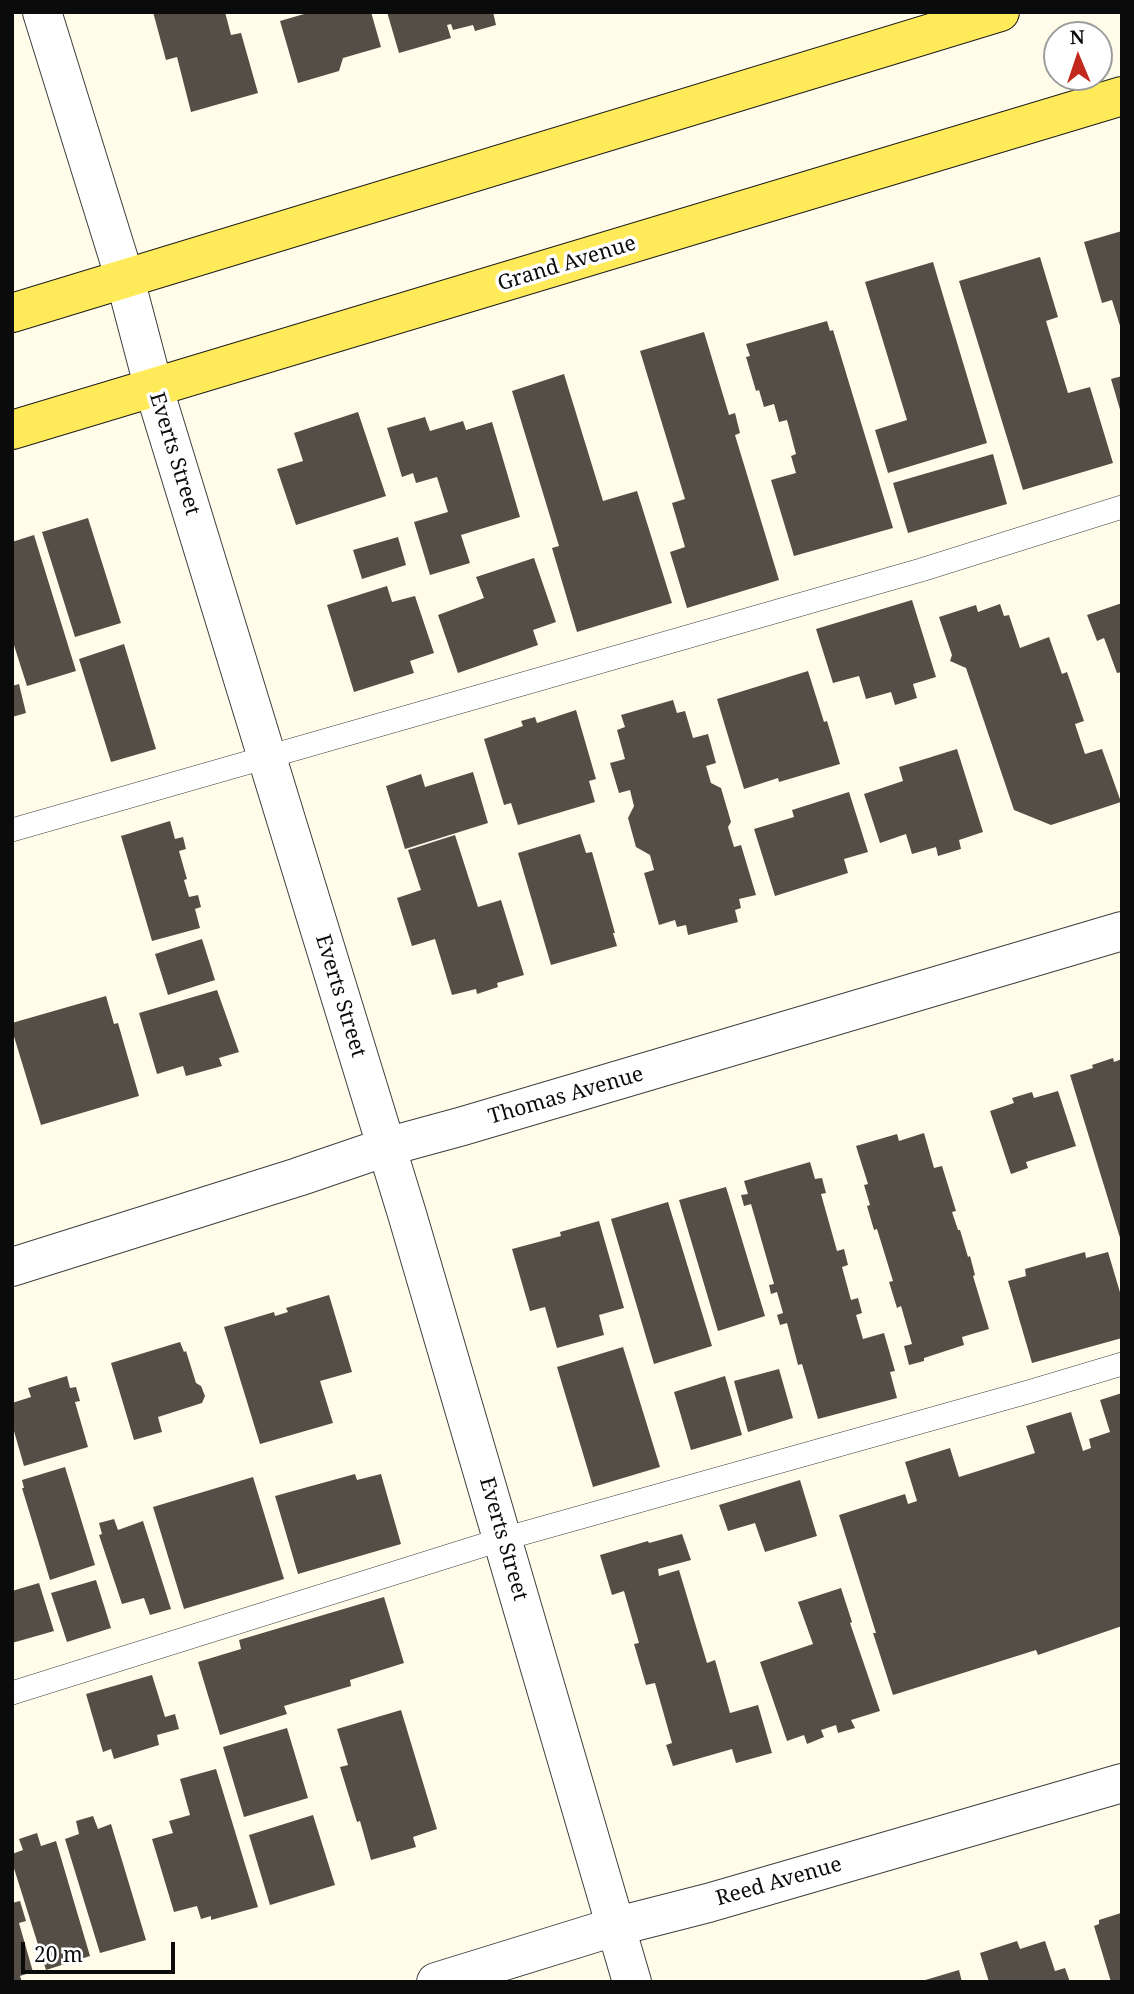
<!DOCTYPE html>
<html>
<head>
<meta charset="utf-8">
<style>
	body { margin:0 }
	#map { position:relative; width:1134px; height:1994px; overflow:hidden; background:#fffde9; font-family:"Noto Serif",serif }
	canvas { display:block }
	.frame { position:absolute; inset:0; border:14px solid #0b0b0b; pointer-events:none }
	.north { position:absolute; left:1043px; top:21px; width:70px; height:70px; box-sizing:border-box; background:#fff; border:2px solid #9d9d9d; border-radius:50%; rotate:358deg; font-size:19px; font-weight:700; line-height:28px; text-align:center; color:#0b0b0b }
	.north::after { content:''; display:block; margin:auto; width:24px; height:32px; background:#c2291d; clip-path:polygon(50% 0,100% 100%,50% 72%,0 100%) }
	.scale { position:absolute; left:21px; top:1942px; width:154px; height:32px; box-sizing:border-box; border:4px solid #0b0b0b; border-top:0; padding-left:9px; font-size:21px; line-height:24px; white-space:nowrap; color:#0b0b0b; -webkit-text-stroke:5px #fff; paint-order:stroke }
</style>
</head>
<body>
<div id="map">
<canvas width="1134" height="1994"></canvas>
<div class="frame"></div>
<div class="north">N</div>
<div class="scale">20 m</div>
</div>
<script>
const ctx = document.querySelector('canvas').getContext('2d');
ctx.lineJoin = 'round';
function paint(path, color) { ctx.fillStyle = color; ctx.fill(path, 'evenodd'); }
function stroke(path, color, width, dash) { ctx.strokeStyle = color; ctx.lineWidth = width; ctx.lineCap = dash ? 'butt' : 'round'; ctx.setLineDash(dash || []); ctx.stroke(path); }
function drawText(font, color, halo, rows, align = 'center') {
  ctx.font = font + ' "Noto Serif",serif'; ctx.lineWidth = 7; ctx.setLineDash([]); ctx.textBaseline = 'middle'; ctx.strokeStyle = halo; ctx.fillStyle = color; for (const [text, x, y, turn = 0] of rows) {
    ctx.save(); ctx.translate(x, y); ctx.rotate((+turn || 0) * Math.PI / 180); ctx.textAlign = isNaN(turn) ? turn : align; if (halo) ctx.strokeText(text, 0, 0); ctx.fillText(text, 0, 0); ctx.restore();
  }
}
const building = new Path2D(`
	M153,12H225L231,35L241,33L258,93L191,112L177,57L166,60Z
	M311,12H371L381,47L343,58L339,71L298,83L280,21Z
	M387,12H493L496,25L475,31L473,25L453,30L451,24L447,25L451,38L399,53Z
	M1122,231V329H1121L1112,300L1102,303L1084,242Z
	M1040,257L1058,317L1046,321L1068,393L1090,387L1113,463L1023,490L959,281Z
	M933,262L987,443L888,473L875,430L907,420L865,282Z
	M827,321L830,331L833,330L893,528L794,556L771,480L796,473L791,456L796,454L787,420L779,422L774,404L764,407L759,390L756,391L746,357L750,356L746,344Z
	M704,332L729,415L735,413L740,433L735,435L779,580L687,608L670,552L685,547L672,503L685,499L640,351Z
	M564,374L603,501L637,491L672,603L577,632L552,548L559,546L512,391Z
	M1122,376V413H1121L1111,379Z
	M358,412L386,496L296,525L277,469L303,461L294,433Z
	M425,417L430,431L463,421L466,430L492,422L520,517L461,535L470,563L430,575L414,522L448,512L437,477L416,483L413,473L402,477L387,428Z
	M993,454L1007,504L908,533L893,483Z
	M88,518L121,623L75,637L42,532Z
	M34,535L76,671L27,686L12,639V542Z
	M398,537L406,565L362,579L353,550Z
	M534,558L556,622L533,630L538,645L458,673L438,615L484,598L476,577Z
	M387,586L392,602L415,596L434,653L410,661L414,673L354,692L327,605Z
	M912,600L936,677L913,684L917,698L895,705L891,692L866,699L859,676L833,683L816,629Z
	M1122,603V672L1117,673L1104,638L1097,641L1087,615Z
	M1000,604L1004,616L1009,615L1020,648L1049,637L1062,674L1067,672L1084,721L1075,724L1085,754L1102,749L1121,802L1051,825L1014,810L966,668L950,661L952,655L939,617L976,605L978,612Z
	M124,644L156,749L111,762L79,659Z
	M808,671L824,722L827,721L840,764L779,782L778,778L744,789L717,699Z
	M19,684L26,713L12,717V686Z
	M673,700L677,713L685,711L693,738L708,734L716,763L706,766L711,783L721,788L731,822L728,827L734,847L741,845L756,895L739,899L741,908L735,910L738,922L688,935L686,925L677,927L675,920L659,925L644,873L654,870L650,855L636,847L628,818L634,806L630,790L619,793L610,763L625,759L617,730L625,727L621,715Z
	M576,710L596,779L589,781L595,802L518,825L511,803L504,805L484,739L523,726L521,721L535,717L537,723Z
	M957,749L983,832L959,840L961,849L938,856L936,847L912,854L906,834L880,843L864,794L903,781L899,767Z
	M473,772L488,823L405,849L386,786L421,774L425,787Z
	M849,792L868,852L844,859L848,873L775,896L754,829L794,817L792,810Z
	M170,821L175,839L183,837L186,849L179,851L187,879L184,880L189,897L198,895L201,907L195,909L200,928L152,941L121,836Z
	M580,834L586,853L592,852L615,933H613L617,946L551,965L518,853Z
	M455,835L478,907L501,900L524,975L497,983L498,987L477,994L476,989L452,995L435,939L412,946L397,898L421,890L408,850Z
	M202,939L215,980L168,995L155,954Z
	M217,990L239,1052L219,1058L222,1066L186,1076L183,1066L157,1074L139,1013Z
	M106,996L114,1024L118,1023L139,1096L41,1125L12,1030V1023Z
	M1113,1058L1114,1062L1122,1059L1121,1241L1070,1075L1093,1068L1092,1065Z
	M1058,1091L1076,1146L1026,1162L1028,1168L1011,1174L990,1111L1014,1103L1012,1098L1032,1092L1034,1098Z
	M924,1133L934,1168L942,1166L956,1211L952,1212L958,1230H960L968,1257L970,1256L975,1275L973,1276L989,1329L962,1337L964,1345L924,1358V1361L909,1365L904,1346L912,1344L901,1306L897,1308L889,1282L893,1281L877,1229L874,1230L867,1206L870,1205L864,1185L868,1184L856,1146L897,1134L899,1141Z
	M810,1162L815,1179L822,1178L826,1193L821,1194L837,1251L844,1249L848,1265L842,1267L851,1300L858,1298L862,1313L856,1315L863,1339L884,1333L895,1371L890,1372L897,1398L818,1419L802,1364L798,1365L787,1323L780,1325L777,1315L783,1313L777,1292L771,1294L769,1285L774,1284L751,1204L744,1206L741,1195L748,1194L744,1181Z
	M726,1187L765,1316L718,1331L679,1200Z
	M668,1202L712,1346L654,1364L611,1219Z
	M599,1221L624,1308L599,1315L604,1335L557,1348L545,1307L530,1311L512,1249L561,1236L560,1232Z
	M1085,1252L1086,1258L1108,1252L1122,1299V1338L1032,1363L1008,1281L1026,1276L1025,1269Z
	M329,1295L352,1372L320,1381L333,1423L260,1444L224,1327L274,1312L275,1316L288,1312L286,1308Z
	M180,1342L184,1352L186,1351L196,1383L201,1386L205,1396L202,1403L158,1417L162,1432L134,1440L111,1363Z
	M623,1347L660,1467L593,1487L557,1367Z
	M779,1369L793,1418L748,1432L734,1381Z
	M67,1376L70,1388L76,1387L80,1401L75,1402L88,1447L24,1466L12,1424V1403L31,1397L28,1388Z
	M725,1376L742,1435L691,1450L674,1392Z
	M1122,1393V1626L1038,1655L1036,1650L893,1695L873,1633H876L839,1515L905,1494L908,1504L917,1501L905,1462L950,1448L959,1477L1035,1453L1026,1426L1071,1412L1083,1451L1091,1448L1089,1439L1110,1432L1100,1400Z
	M65,1467L95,1565L50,1580L22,1488H24L22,1480Z
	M355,1474L357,1480L381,1474L401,1544L298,1574L275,1496Z
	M253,1477L284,1579L184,1609L153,1507Z
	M800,1480L817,1536L765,1552L755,1523L728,1531L719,1505Z
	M114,1519L118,1530L143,1521L171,1609L150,1615L144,1598L122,1604L99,1535L102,1534L99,1523Z
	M682,1534L691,1560L658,1569L659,1576L679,1570L707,1663L715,1660L730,1713L758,1705L772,1753L736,1763L732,1749L673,1766L666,1745L672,1743L655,1683L646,1685L634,1644L639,1643L624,1591L612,1595L600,1555L648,1541L649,1543Z
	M96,1580L111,1628L67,1642L51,1593Z
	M39,1583L54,1631L12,1643V1591Z
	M841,1588L852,1622L850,1623L880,1711L851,1720L855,1728L838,1733L836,1725L821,1730L824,1737L807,1744L804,1735L787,1741L760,1662L813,1644L798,1602Z
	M384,1597L404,1663L350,1680L351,1686L284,1706L287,1714L220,1735L198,1662L241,1649L239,1640Z
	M152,1675L165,1717L175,1714L179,1729L157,1735L159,1745L114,1759L111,1749L103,1752L86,1694Z
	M401,1710L437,1829L413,1837L416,1847L371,1860L360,1821L357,1822L340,1767L348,1765L337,1729Z
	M287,1728L308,1798L244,1817L223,1747Z
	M216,1769L258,1907L211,1920V1916L201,1919L197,1906L174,1912L152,1839L173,1833L169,1821L190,1815L180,1779Z
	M313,1815L335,1885L270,1905L249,1835Z
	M93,1816L98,1829L111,1824L146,1940L100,1953L65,1839L79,1834L76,1821Z
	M37,1833L41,1846L56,1841L90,1956L46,1970L12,1862V1854L23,1850L19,1839Z
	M20,1901L26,1921L19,1923L33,1972L20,1976L22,1982H12V1903Z
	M1121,1913L1122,1982H1111L1094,1926L1099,1924V1920Z
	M1017,1941L1020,1949L1045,1941L1055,1971L1065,1968L1070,1982H989L980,1953Z
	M959,1970L962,1982H922V1981Z`);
const service = new Path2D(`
	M12,830L921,570L1122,507
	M12,1693L503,1539L1028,1392L1122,1364`);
const minor = new Path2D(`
	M42,12L125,279L154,389L407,1214L632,1982
	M12,1267L298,1177L386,1147L463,1126L1122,931
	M436,1982L614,1927L708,1903L1122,1783`);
const primary = new Path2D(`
	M12,313L1000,12
	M12,430L1122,96`);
const streetNames = [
	["Grand Avenue",567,264,-17],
	["Everts Street",174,454,73],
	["Everts Street",340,996,73],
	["Thomas Avenue",566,1096,-16],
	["Everts Street",503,1539,74],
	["Reed Avenue",779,1882,-16]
];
paint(building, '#544e47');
stroke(service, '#3e3e3e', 24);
stroke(minor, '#3e3e3e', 40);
stroke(primary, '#1c1c1c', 40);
stroke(service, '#fff', 23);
stroke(minor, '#fff', 38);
stroke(primary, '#ffeb59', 38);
drawText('21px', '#0b0b0b', '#fff', streetNames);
</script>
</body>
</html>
